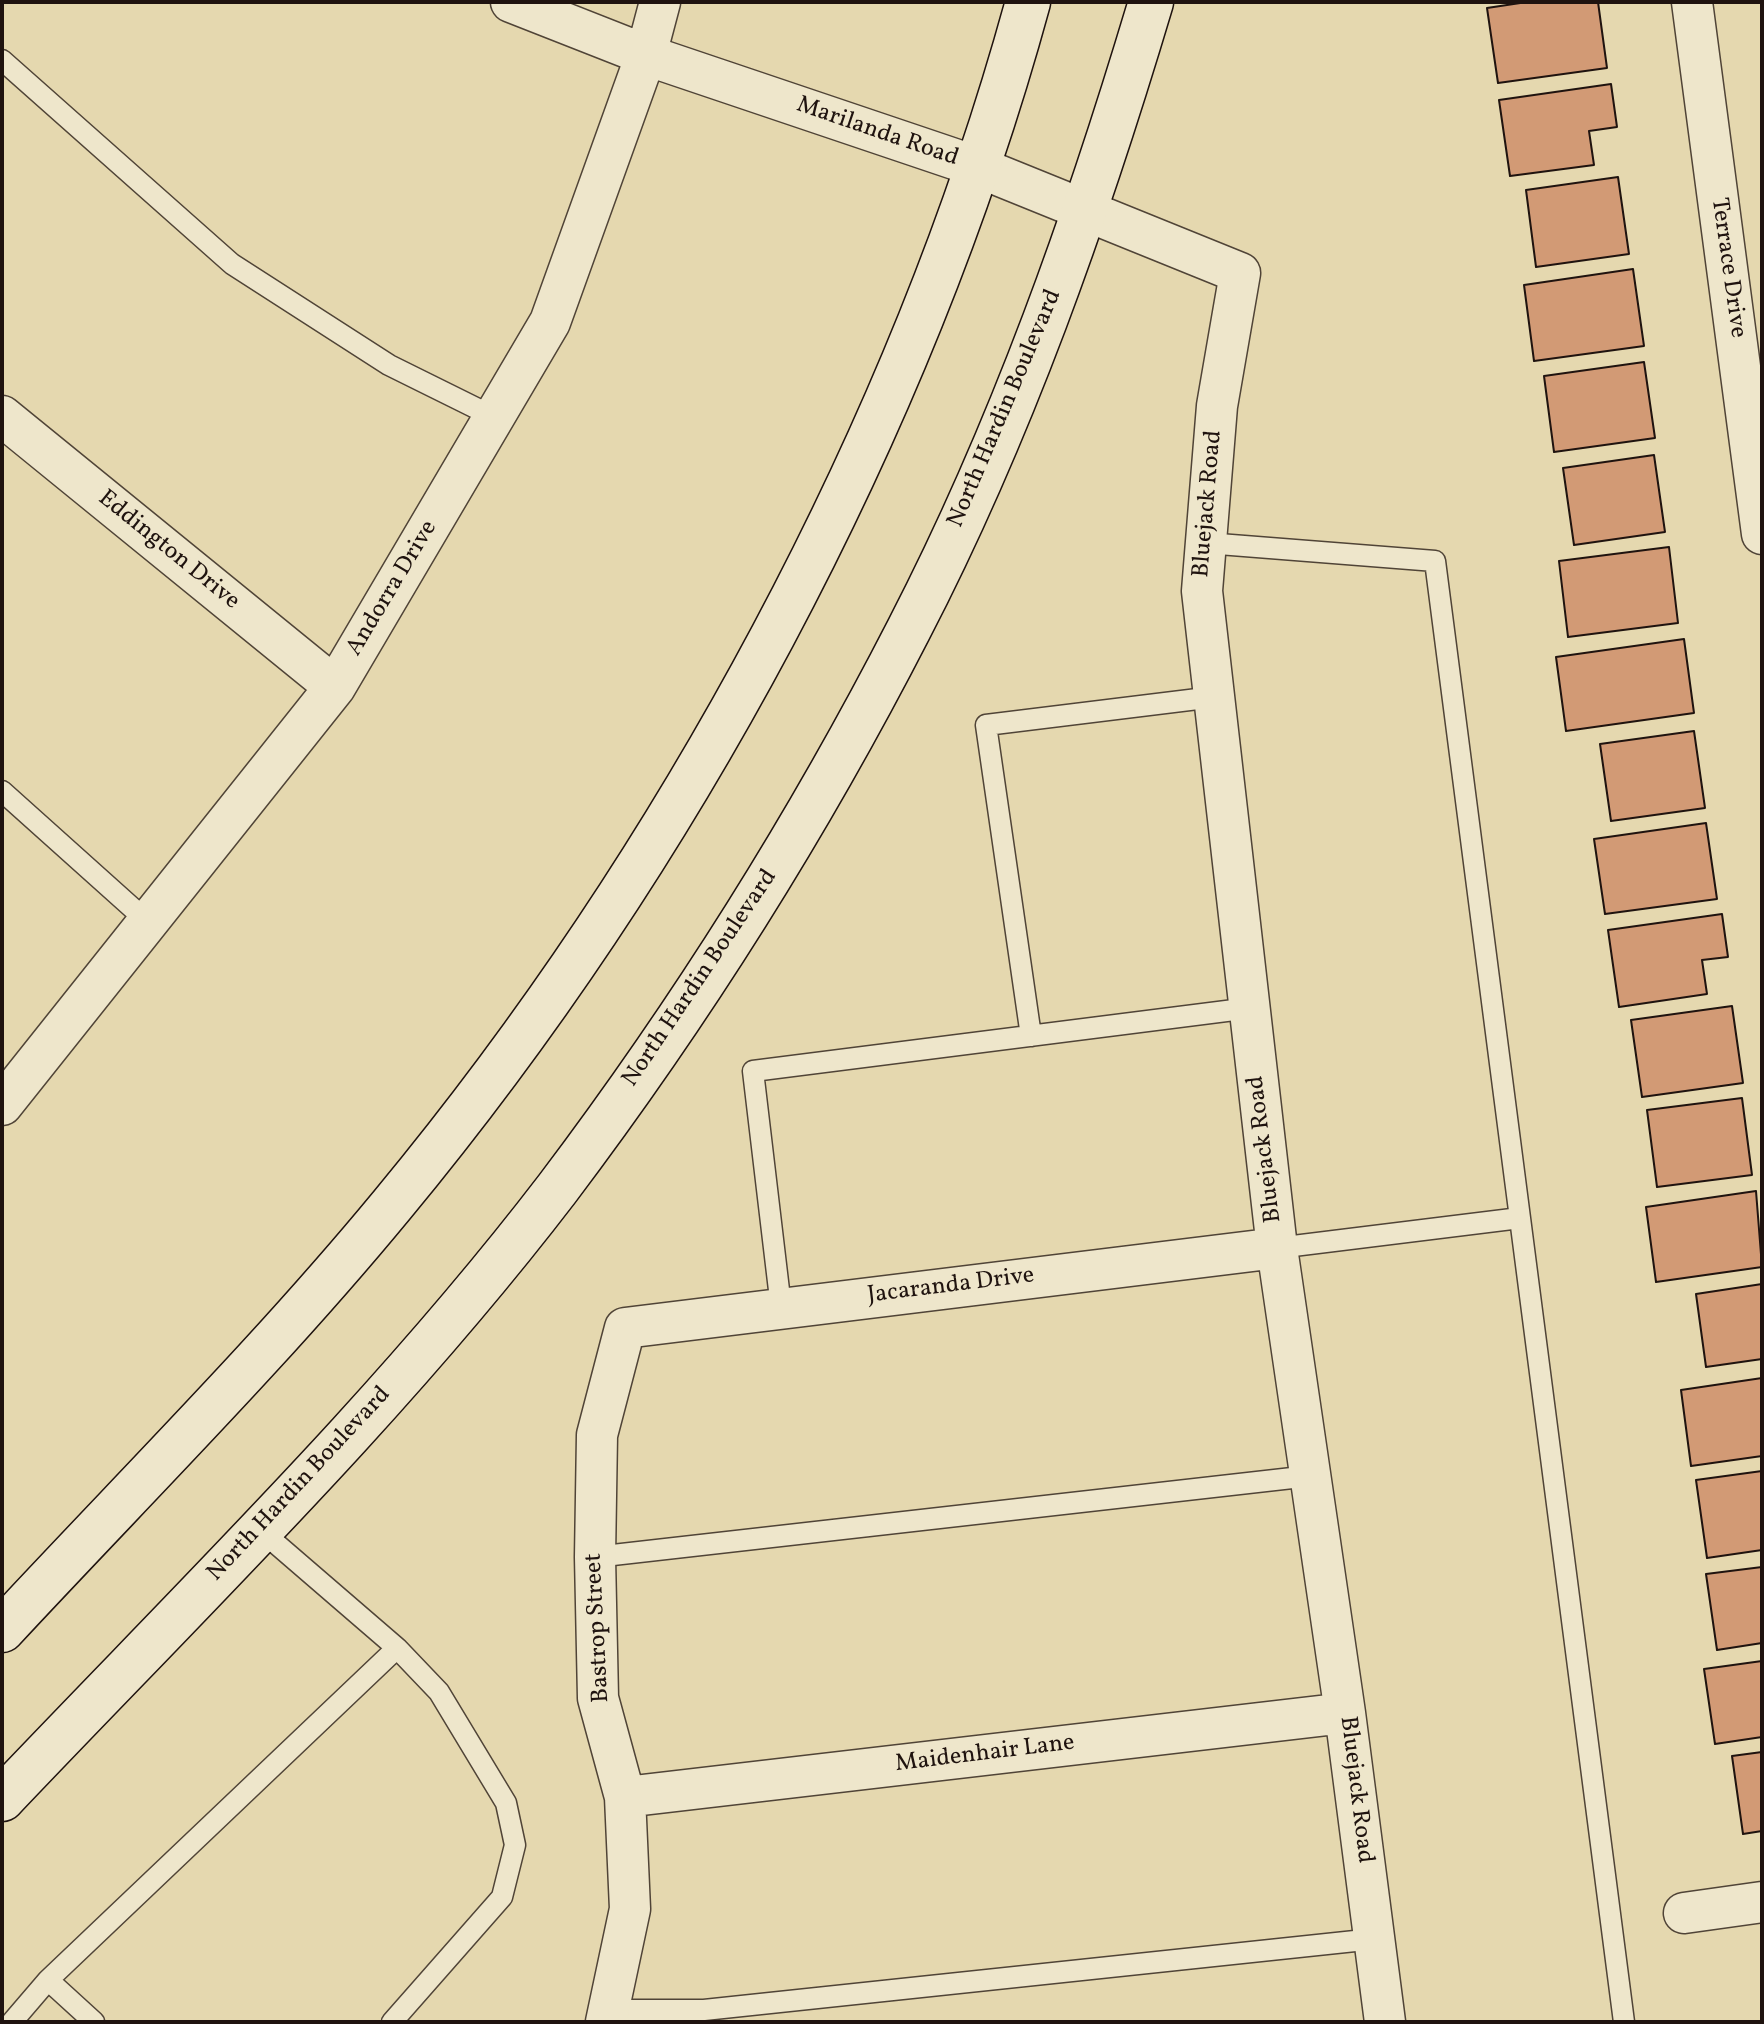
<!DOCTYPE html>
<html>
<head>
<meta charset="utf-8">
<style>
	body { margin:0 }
	#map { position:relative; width:1764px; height:2024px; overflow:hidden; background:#e5d8af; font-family:Vollkorn,serif }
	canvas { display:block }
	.frame { position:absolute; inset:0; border:4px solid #1f130f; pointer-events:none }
</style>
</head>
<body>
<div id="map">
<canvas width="1764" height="2024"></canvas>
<div class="frame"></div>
</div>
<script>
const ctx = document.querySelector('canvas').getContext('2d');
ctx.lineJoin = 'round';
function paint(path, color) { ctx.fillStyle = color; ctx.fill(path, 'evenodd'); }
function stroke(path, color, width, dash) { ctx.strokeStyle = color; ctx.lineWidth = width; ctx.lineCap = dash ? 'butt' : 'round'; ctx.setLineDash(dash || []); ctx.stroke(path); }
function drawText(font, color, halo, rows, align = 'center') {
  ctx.font = font + ' Vollkorn,serif'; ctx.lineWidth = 6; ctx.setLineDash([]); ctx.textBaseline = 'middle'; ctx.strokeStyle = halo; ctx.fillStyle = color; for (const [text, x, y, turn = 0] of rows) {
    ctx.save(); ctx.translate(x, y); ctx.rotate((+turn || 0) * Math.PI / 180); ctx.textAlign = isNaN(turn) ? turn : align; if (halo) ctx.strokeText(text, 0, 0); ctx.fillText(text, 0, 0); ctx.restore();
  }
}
const building = new Path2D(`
	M1527,2H1598L1607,68L1498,83L1487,8Z
	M1611,84L1617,127L1589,131L1594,165L1510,176L1499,100Z
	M1618,177L1629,254L1536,267L1526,190Z
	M1633,269L1644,346L1534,361L1524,285Z
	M1644,362L1655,438L1554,452L1544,376Z
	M1654,455L1665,532L1574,545L1563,468Z
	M1669,547L1678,623L1568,637L1559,561Z
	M1684,639L1694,713L1566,731L1556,657Z
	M1694,731L1705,808L1611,821L1600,744Z
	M1706,823L1717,899L1605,914L1594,839Z
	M1722,914L1728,957L1702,960L1707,994L1619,1007L1608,930Z
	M1732,1006L1743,1083L1642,1097L1631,1020Z
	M1742,1098L1752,1175L1657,1187L1647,1110Z
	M1756,1191L1762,1267L1656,1282L1646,1207Z
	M1762,1284V1359L1706,1367L1696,1294Z
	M1762,1378V1456L1691,1466L1681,1390Z
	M1762,1471V1550L1707,1558L1696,1480Z
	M1762,1567V1643L1717,1650L1706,1574Z
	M1762,1661V1737L1715,1744L1704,1669Z
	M1762,1752V1831L1743,1834L1732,1756Z`);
const lane = new Path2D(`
	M2,60L232,264L389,365L494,417
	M1206,543L1435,561L1624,2022
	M2,791L148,922
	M1031,1036L986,725L1214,697
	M1277,1248L1520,1218
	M781,1307L753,1071L1250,1008
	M595,1557L1310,1476
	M610,2010H704L1374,1939
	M12,2022L48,1980
	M94,2022L48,1980L397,1648L259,1529
	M392,2022L502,1897L515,1845L506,1803L439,1692L397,1648`);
const street = new Path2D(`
	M511,2L646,55L978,167L1240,273L1217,406L1202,591L1277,1248L1345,1713L1385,2022
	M1692,2L1762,534
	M2,416L335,687
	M2,1105L335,687L550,322L646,55L660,2
	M625,1797L1345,1713
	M1684,1913L1762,1902
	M606,2022L630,1909L625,1797L598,1698L595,1557L597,1435L625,1328L1277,1248`);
const secondary = new Path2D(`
	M2,1630C133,1489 270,1353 392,1205C677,861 910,433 1028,2
	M2,1799C191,1600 390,1407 557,1189C690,1013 808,826 909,629C1012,430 1087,216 1151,2`);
const streetNames = [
	["Marilanda Road",877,133,19],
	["Terrace Drive",1727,268,82],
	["North Hardin Boulevard",1006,409,-67],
	["Bluejack Road",1209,504,-85],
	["Eddington Drive",168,551,39],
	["Andorra Drive",393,589,-59],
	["North Hardin Boulevard",701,979,-56],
	["Bluejack Road",1266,1149,-97],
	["Jacaranda Drive",951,1287,-7],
	["North Hardin Boulevard",300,1485,-47],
	["Bastrop Street",599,1628,-93],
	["Maidenhair Lane",985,1755,-7],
	["Bluejack Road",1355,1790,83]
];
paint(building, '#d29a75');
stroke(building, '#1f130f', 2);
stroke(lane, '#504437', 23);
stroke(street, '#504437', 43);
stroke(secondary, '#1f130f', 47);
stroke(lane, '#eee6cb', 20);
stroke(street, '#eee6cb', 40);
stroke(secondary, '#eee6cb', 44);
drawText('24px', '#1f130f', '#eee6cb', streetNames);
</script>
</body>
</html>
